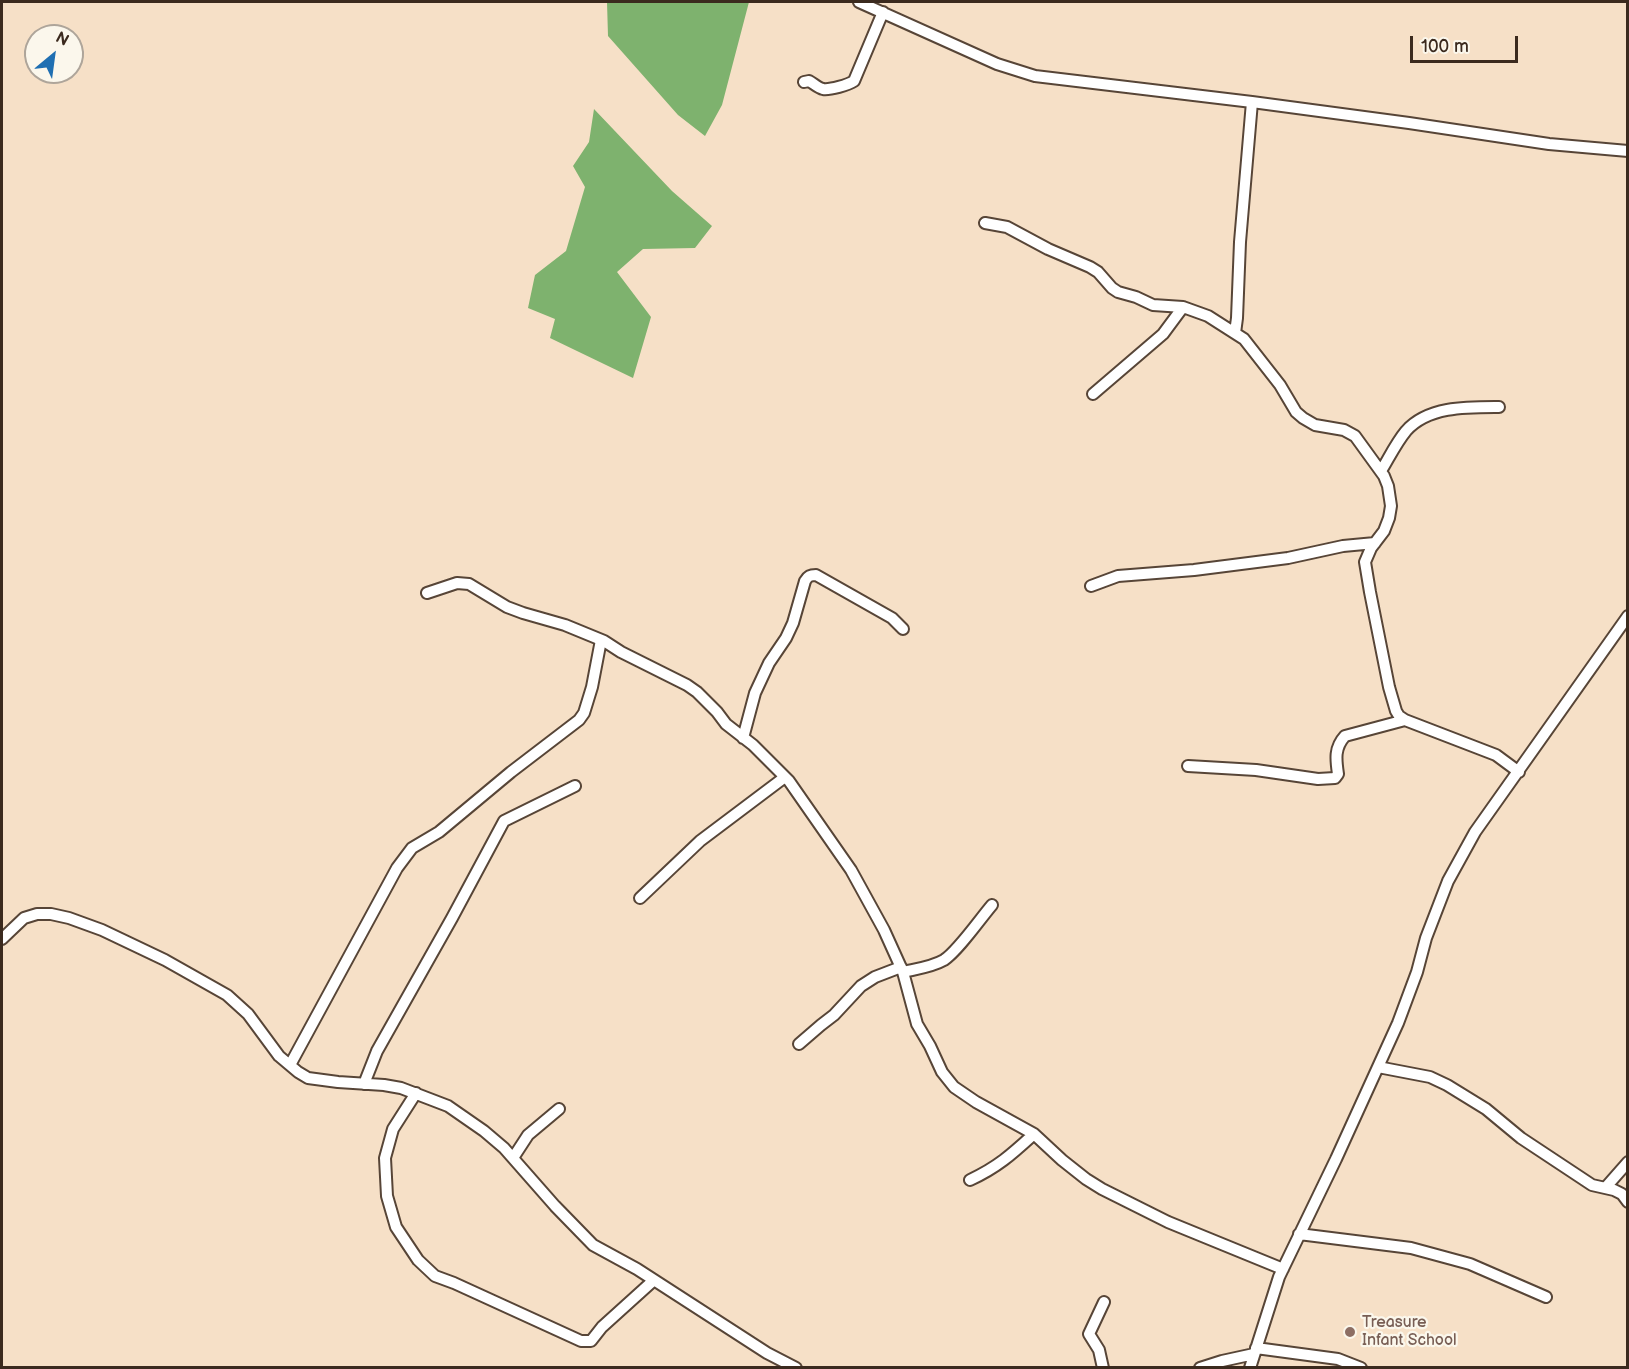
<!DOCTYPE html>
<html>
<head>
<meta charset="utf-8">
<style>
	body { margin:0 }
	#map { position:relative; width:1629px; height:1369px; overflow:hidden; background:#f6e0c7; font-family:"Balsamiq Sans",sans-serif }
	canvas { display:block }
	.frame { position:absolute; inset:0; border:3px solid #3b2a1e; pointer-events:none }
	.north { position:absolute; left:24px; top:24px; width:60px; height:60px; box-sizing:border-box; background:#fbf7ec; border:2px solid #aea59a; border-radius:50%; rotate:29deg; font-size:16px; font-weight:700; line-height:24px; text-align:center; color:#3b2a1e }
	.north::after { content:''; display:block; margin:auto; width:21px; height:27px; background:#1f6fb2; clip-path:polygon(50% 0,100% 100%,50% 72%,0 100%) }
	.scale { position:absolute; left:1410px; top:36px; width:108px; height:27px; box-sizing:border-box; border:3px solid #3b2a1e; border-top:0; padding-left:8px; font-size:18px; line-height:21px; white-space:nowrap; color:#3b2a1e; -webkit-text-stroke:4px #fbf7ec; paint-order:stroke }
</style>
</head>
<body>
<div id="map">
<canvas width="1629" height="1369"></canvas>
<div class="frame"></div>
<div class="north">N</div>
<div class="scale">100 m</div>
</div>
<script>
const ctx = document.querySelector('canvas').getContext('2d');
ctx.lineJoin = 'round';
function paint(path, color) { ctx.fillStyle = color; ctx.fill(path, 'evenodd'); }
function stroke(path, color, width, dash) { ctx.strokeStyle = color; ctx.lineWidth = width; ctx.lineCap = dash ? 'butt' : 'round'; ctx.setLineDash(dash || []); ctx.stroke(path); }
function drawText(font, color, halo, rows, align = 'center') {
  ctx.font = font + ' "Balsamiq Sans",sans-serif'; ctx.lineWidth = 4.5; ctx.setLineDash([]); ctx.textBaseline = 'middle'; ctx.strokeStyle = halo; ctx.fillStyle = color; for (const [text, x, y, turn = 0] of rows) {
    ctx.save(); ctx.translate(x, y); ctx.rotate((+turn || 0) * Math.PI / 180); ctx.textAlign = isNaN(turn) ? turn : align; if (halo) ctx.strokeText(text, 0, 0); ctx.fillText(text, 0, 0); ctx.restore();
  }
}
const forest = new Path2D(`
	M607,2H749L722,105L705,136L678,115L608,36Z
	M594,109L672,191L712,226L695,248L643,249L617,272L651,317L633,378L550,338L555,319L528,308L535,275L566,251L585,187L573,166L589,142Z`);
const minor = new Path2D(`
	M859,2L997,64L1035,76L1252,102L1409,123L1549,144L1628,151
	M804,82L809,81C813,83 818,88 823,89C830,90 848,85 854,81L883,12
	M985,223L1007,227L1048,249L1090,267L1098,272L1112,288L1118,292L1136,297L1153,305L1183,307L1208,316L1244,339L1280,385L1296,412L1303,418L1315,425L1344,430L1355,436L1384,476L1388,486L1391,506L1389,518L1384,531L1371,548L1365,562L1370,592L1389,687L1396,711L1399,716L1405,720L1496,755L1519,772
	M1235,333L1237,318L1240,242L1252,102
	M1093,394L1163,334L1183,307
	M1381,471C1389,458 1396,443 1406,431C1428,406 1468,407 1499,407
	M1091,586L1118,576L1194,570L1288,558L1343,546L1375,543
	M427,593L457,583L469,584L507,607L523,613L565,625L604,641L621,652L687,685L697,692L717,712L726,724L753,745L789,781L851,870L884,930L903,972L917,1024L930,1046L942,1072L954,1087L976,1102L1034,1134L1062,1160L1086,1179L1102,1189L1168,1222L1283,1269
	M743,738L755,693L769,663L786,638L793,623L805,581C808,576 810,575 816,575L892,618L903,629
	M1188,766L1256,770L1318,779L1335,778L1338,774C1336,760 1334,748 1345,736L1405,720
	M640,898L700,841L785,777
	M2,939L24,918L37,914H51L69,918L102,930L165,960L227,995L248,1014L279,1056L298,1072L308,1078L338,1082L384,1085L401,1088L448,1106L484,1131L504,1148L555,1206L593,1245L637,1269L767,1353L796,1368
	M903,972C916,969 932,967 944,960C958,951 980,919 992,905
	M799,1044L821,1025L834,1015L861,986L875,977L901,967
	M290,1065L397,868L412,848L439,832L511,772L579,720L584,713L592,687L601,640
	M1378,1067L1430,1077L1447,1085L1486,1109L1521,1138L1592,1185L1614,1190L1622,1194L1628,1202
	M364,1084L377,1051L452,918L504,821L575,786
	M416,1093L393,1129L385,1158L387,1196L396,1227L418,1260L435,1276L454,1283L581,1341H591L602,1327L654,1280
	M513,1158L528,1135L559,1109
	M970,1180C998,1167 1012,1154 1034,1134
	M1606,1187L1628,1162
	M1299,1234L1411,1248L1470,1264L1546,1297
	M1256,1348L1338,1359L1361,1368
	M1103,1368L1099,1350L1089,1334L1104,1302
	M1200,1368L1222,1361L1254,1354
	M1250,1368L1279,1277L1336,1159L1398,1023L1417,972L1426,938L1448,881L1475,832L1628,616`);
const markers = [
	[1350,1332,6,"#8d6e63"]
];
const educationNames = [
	["Treasure",1362,1323],
	["Infant School",1362,1341]
];
paint(forest, '#7eb26e');
stroke(minor, '#574537', 14);
stroke(minor, '#fff', 10);
for (const [x, y, r, color] of markers) { const dot = new Path2D(); dot.arc(x, y, r, 0, 2 * Math.PI); ctx.fillStyle = color; ctx.fill(dot); stroke(dot, '#fbf7ec', 2); }
drawText('16px', '#785e54', '#fbf7ec', educationNames, 'left');
</script>
</body>
</html>
